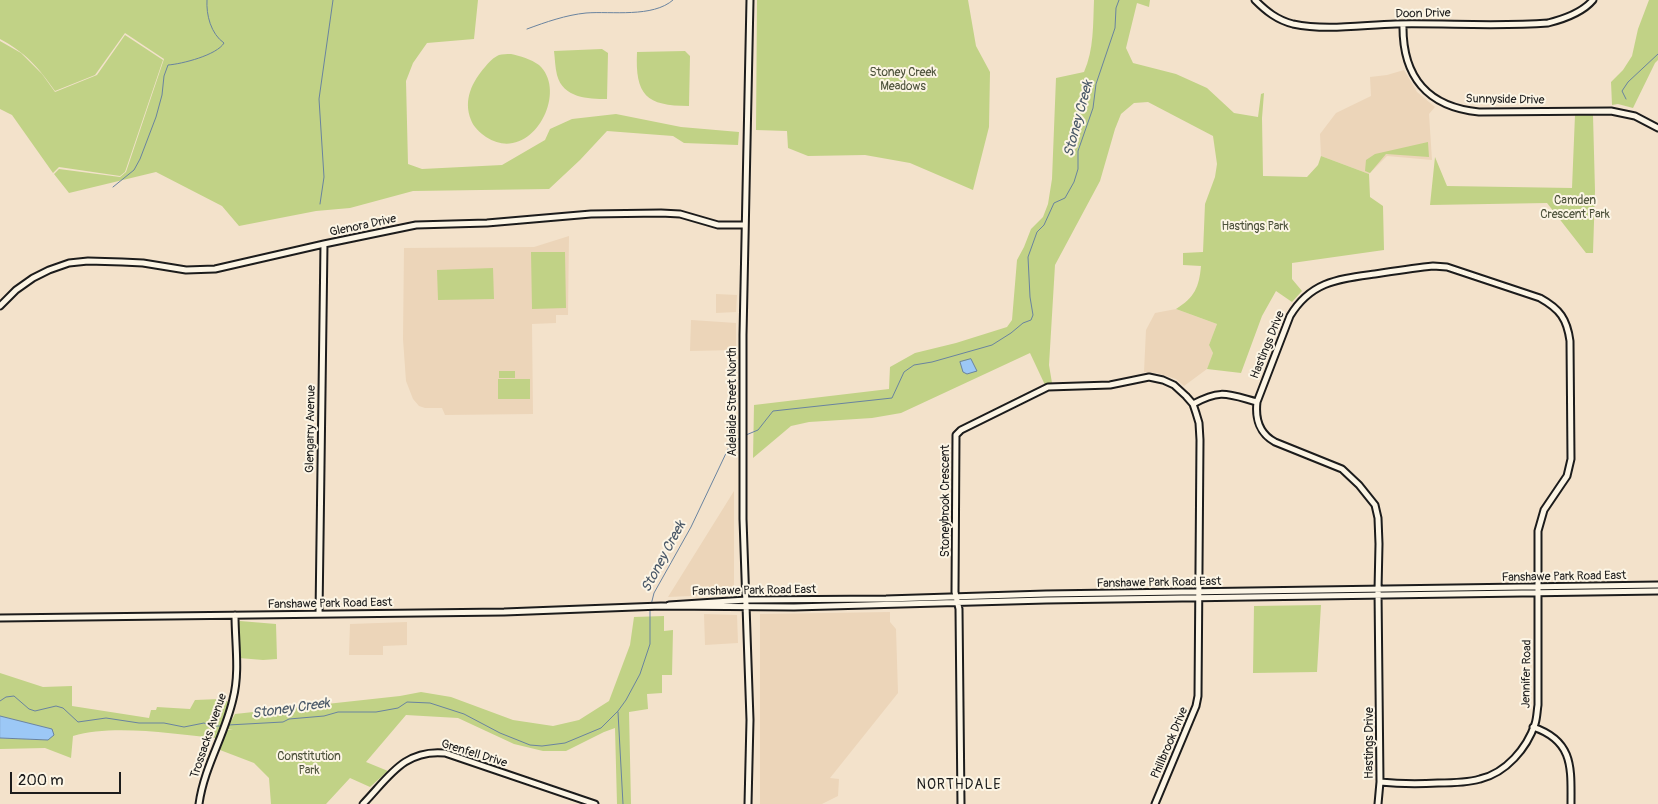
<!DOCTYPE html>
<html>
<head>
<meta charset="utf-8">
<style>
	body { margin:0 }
	#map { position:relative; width:1658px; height:804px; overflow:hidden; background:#f3e2cb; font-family:Pangolin,sans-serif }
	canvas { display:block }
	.scale { position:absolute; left:10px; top:772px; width:111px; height:22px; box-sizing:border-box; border:2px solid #1c1c1c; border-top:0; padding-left:6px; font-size:15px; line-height:18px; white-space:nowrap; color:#1c1c1c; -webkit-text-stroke:4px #fcf5e5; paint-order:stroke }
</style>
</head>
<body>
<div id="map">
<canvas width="1658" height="804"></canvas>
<div class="scale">200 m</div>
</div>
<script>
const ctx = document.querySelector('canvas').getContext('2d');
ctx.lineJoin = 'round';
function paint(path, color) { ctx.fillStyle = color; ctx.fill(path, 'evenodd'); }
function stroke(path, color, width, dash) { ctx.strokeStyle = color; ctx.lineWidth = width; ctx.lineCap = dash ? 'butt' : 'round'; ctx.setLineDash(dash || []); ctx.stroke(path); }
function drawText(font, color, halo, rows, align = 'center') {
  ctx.font = font + ' Pangolin,sans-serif'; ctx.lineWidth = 4; ctx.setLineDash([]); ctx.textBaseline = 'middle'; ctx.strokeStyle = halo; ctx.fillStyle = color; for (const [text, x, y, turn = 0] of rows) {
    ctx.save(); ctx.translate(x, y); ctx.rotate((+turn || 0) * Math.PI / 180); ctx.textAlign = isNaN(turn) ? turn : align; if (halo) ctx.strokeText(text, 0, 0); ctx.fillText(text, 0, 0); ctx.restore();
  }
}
const built = new Path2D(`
	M1404,70L1417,92L1435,107L1429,114L1432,160L1387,156L1369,174L1321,156L1320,134L1336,113L1371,96L1370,77L1387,75Z
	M569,236L568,315H556V323L532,324L533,414L445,415L442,408H425L419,406L413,399L406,381L403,339L404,248L534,247Z
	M716,294L737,295L736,312L716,313Z
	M1176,309L1217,324L1209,345L1213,353L1207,369L1184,386L1176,379L1157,373L1144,372L1146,330L1155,313Z
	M691,320L736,323V350L690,351Z
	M734,491V594L668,597Z
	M890,612V622L896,629L898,693L830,778L839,779L838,796L822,804H760V614Z
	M704,614L737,615L738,643L705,645Z
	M407,622V645L383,646V655H349L350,624Z`);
const green = new Path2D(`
	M0,0H478L474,39L427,43L413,63L406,81L408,164L422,169L502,165L545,140L550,129L572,119L616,114L681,127L739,132L738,145L684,143L673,136L607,131L580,160L549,189L413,191L350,208L316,211L239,226L222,206L156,172L69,193L54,174L59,169L120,177L126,172L164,59L125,33L95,75L55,91C39,68 25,52 0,39Z
	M757,0H968L976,46L990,72L989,127L973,190L910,163L865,155L808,156L788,148L787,131L756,130Z
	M1094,0H1150L1149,7L1137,3L1126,48L1133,63L1176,74L1207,88L1234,113L1258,117L1261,94L1264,93L1262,118L1263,176L1307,177L1318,165L1321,156L1369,174L1370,197L1383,206L1384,250L1292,263V279L1302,291L1292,302L1276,291L1262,316L1241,373L1207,369L1213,353L1209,345L1217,324L1176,309C1195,297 1199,287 1201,266L1183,265V253L1203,252L1205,204L1215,177L1217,164L1213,136L1148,102L1134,103L1121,114L1115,129L1100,181L1055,265L1049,365L1052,383L1045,385L1030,353L901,413L872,418L809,422L791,426L753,458L754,405L889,389L890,367L915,353L956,343L1007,327L1012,320L1017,260L1024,247L1031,229L1043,217L1048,204L1052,179L1056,78L1084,72C1094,50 1093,24 1094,0Z
	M1649,0H1658V60L1655,63L1633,108L1618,104L1612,105L1611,82L1623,70L1632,56L1638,29Z
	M125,35L163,60L125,172L120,176L59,167L53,173L12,115L0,109V41L21,53L42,74L55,92L97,75Z
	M602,49L608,53L607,99C588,99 563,98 557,75C555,67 555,59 554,51Z
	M685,51L690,56L689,106C646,106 635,95 637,52Z
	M511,54C520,56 531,59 539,65C570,93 530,166 486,137C480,133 473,126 471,120C463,100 472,82 485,67C488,63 494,57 499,55C502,54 507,54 511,54Z
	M1575,115H1593L1595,191L1593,253H1586L1547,203L1430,205L1435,157L1447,186L1572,188Z
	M1428,142L1429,157L1386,154L1370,173L1365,171L1366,160L1375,154Z
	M531,252H565L566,308L532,309Z
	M493,268L494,299L438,300L437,270Z
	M499,371H515V378H499Z
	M498,379H530V399H498Z
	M1321,605L1317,672L1253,673L1254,606Z
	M664,616V631L673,630L672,675H662V693L647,694L648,709L629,712L631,804H617L615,728L604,732L566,751H543L514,744L458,718L406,715L366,762L388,771L370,787L350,778L326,804H271L269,778L254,763L220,750L227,730H233L227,729L235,714L400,696L421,692L451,697L513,720L553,726L579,720L609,701L630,645L634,617Z
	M240,621L276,624L277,659L263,660L239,658L238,624Z
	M0,673L43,687L72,686V706L149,718L151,710H156L157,707L190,709L195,700L220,699L229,702L216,738C174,734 113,724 73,736L71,758L45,748L0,749V738L48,740L52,729L0,716Z`);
const water = new Path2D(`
	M971,359L977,371L967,374L963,372L960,362Z
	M0,716L52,729L54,735L48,740L0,738Z`);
const stream = new Path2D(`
	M527,29C546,22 566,15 586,13C611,11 653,18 673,0
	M1626,99L1622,91L1628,82L1658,54
	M113,187L134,170L140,159L156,117L162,95L164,76L168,65C182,64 217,55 224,43C211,34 206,15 207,0
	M320,204L324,177L319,99L333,0
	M746,435L758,430L773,411L892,398L904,372L914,365L932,362L992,345L1011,333L1023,323L1031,320L1033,315L1030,297L1028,257L1037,232L1044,225L1054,203L1065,198L1074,182L1078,169V151L1093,108L1096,84L1115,28L1116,8L1119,0
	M651,605L654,593L691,527L729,447L742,436
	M0,701L6,697L14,696L29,709L35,711L56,706L63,708L78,722L106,718L139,723H164L184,727L204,723L211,726H222
	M618,712L623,804
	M228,725L283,722L289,719L324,716L338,712H376L398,708L407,702L430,703L464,714L500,733L530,745L542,746L565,743L601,728L618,711L626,700L640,674L650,644V608`);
const secondary = new Path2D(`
	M1255,0C1266,11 1277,20 1293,24C1326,31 1362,25 1396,24C1446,23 1497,27 1548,23C1564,19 1582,13 1593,0
	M1403,24C1402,76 1427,107 1479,112L1611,111L1635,116L1658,128
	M0,306L16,290L33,278L49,270L69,263L88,261L122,262L143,263L186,270L215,269L324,244L416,225L487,223L591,214L661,213L680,214L718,225H745
	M1193,404C1221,389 1227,394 1257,402
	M669,605L746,600L886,599L1046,594L1658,585
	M319,614L324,244
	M0,618L504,612L661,606L794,607L1046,600L1658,591
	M1533,727C1574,741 1571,768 1571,804
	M199,804C204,767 225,735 233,699C240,672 235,643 235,615
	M363,804C389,777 404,749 445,753L595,804
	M748,804L750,720L743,519V335L750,0
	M961,804L959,609L955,592L956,435L961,430L1048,387L1110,385L1149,377L1163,380L1174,385L1186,396L1193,404L1196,413L1199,423L1200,440L1198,696L1196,706L1155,804
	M1378,804L1380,782L1378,590L1379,544L1378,518L1375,505L1359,485L1342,469L1275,442C1260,434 1255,419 1257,402L1290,316C1311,281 1339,279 1375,274C1395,271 1414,268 1433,266L1447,267L1540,298C1560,309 1567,319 1570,341L1571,459L1567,476L1544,510L1538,531V705C1537,711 1537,718 1535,724C1527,748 1506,773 1480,779C1466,783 1452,783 1438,783C1419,784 1400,784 1380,782`);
const streetNames = [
	["Doon Drive",1423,14,-1],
	["Sunnyside Drive",1505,100,1],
	["Glenora Drive",363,226,-12],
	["Hastings Drive",1268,345,-68],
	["Adelaide Street North",733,402,-90],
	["Glengarry Avenue",311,429,-89],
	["Stoneybrook Crescent",946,501,-90],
	["Fanshawe Park Road East",1564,577,-1],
	["Fanshawe Park Road East",1159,583,-1],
	["Fanshawe Park Road East",754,591,-1],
	["Fanshawe Park Road East",330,604,-1],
	["Jennifer Road",1527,674,-89],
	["Trossacks Avenue",209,736,-71],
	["Phillbrook Drive",1170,743,-67],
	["Hastings Drive",1370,743,-90],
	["Grenfell Drive",474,754,17]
];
const parkNames = [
	["Stoney Creek",903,73],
	["Meadows",903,87],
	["Camden",1575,201],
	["Crescent Park",1575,215],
	["Hastings Park",1255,227],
	["Constitution",309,757],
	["Park",309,771]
];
const waterNames = [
	["Stoney Creek",1079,119,-75],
	["Stoney Creek",664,557,-62],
	["Stoney Creek",291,709,-8]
];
const neighbourhoodNames = [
	["NORTHDALE",959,785]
];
paint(built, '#ecd5b9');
paint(green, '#c1d286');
paint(water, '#9cc8f6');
stroke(water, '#69839f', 1);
stroke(stream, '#69839f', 1);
stroke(secondary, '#1c1c1c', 9);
stroke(secondary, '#fcf5e5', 5);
drawText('12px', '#1c1c1c', '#fcf5e5', streetNames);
drawText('12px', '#4e533c', '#fcf5e5', parkNames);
drawText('italic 14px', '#495868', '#fcf5e5', waterNames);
ctx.letterSpacing = '1px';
drawText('14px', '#1c1c1c', '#fcf5e5', neighbourhoodNames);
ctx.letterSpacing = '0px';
</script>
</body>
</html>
